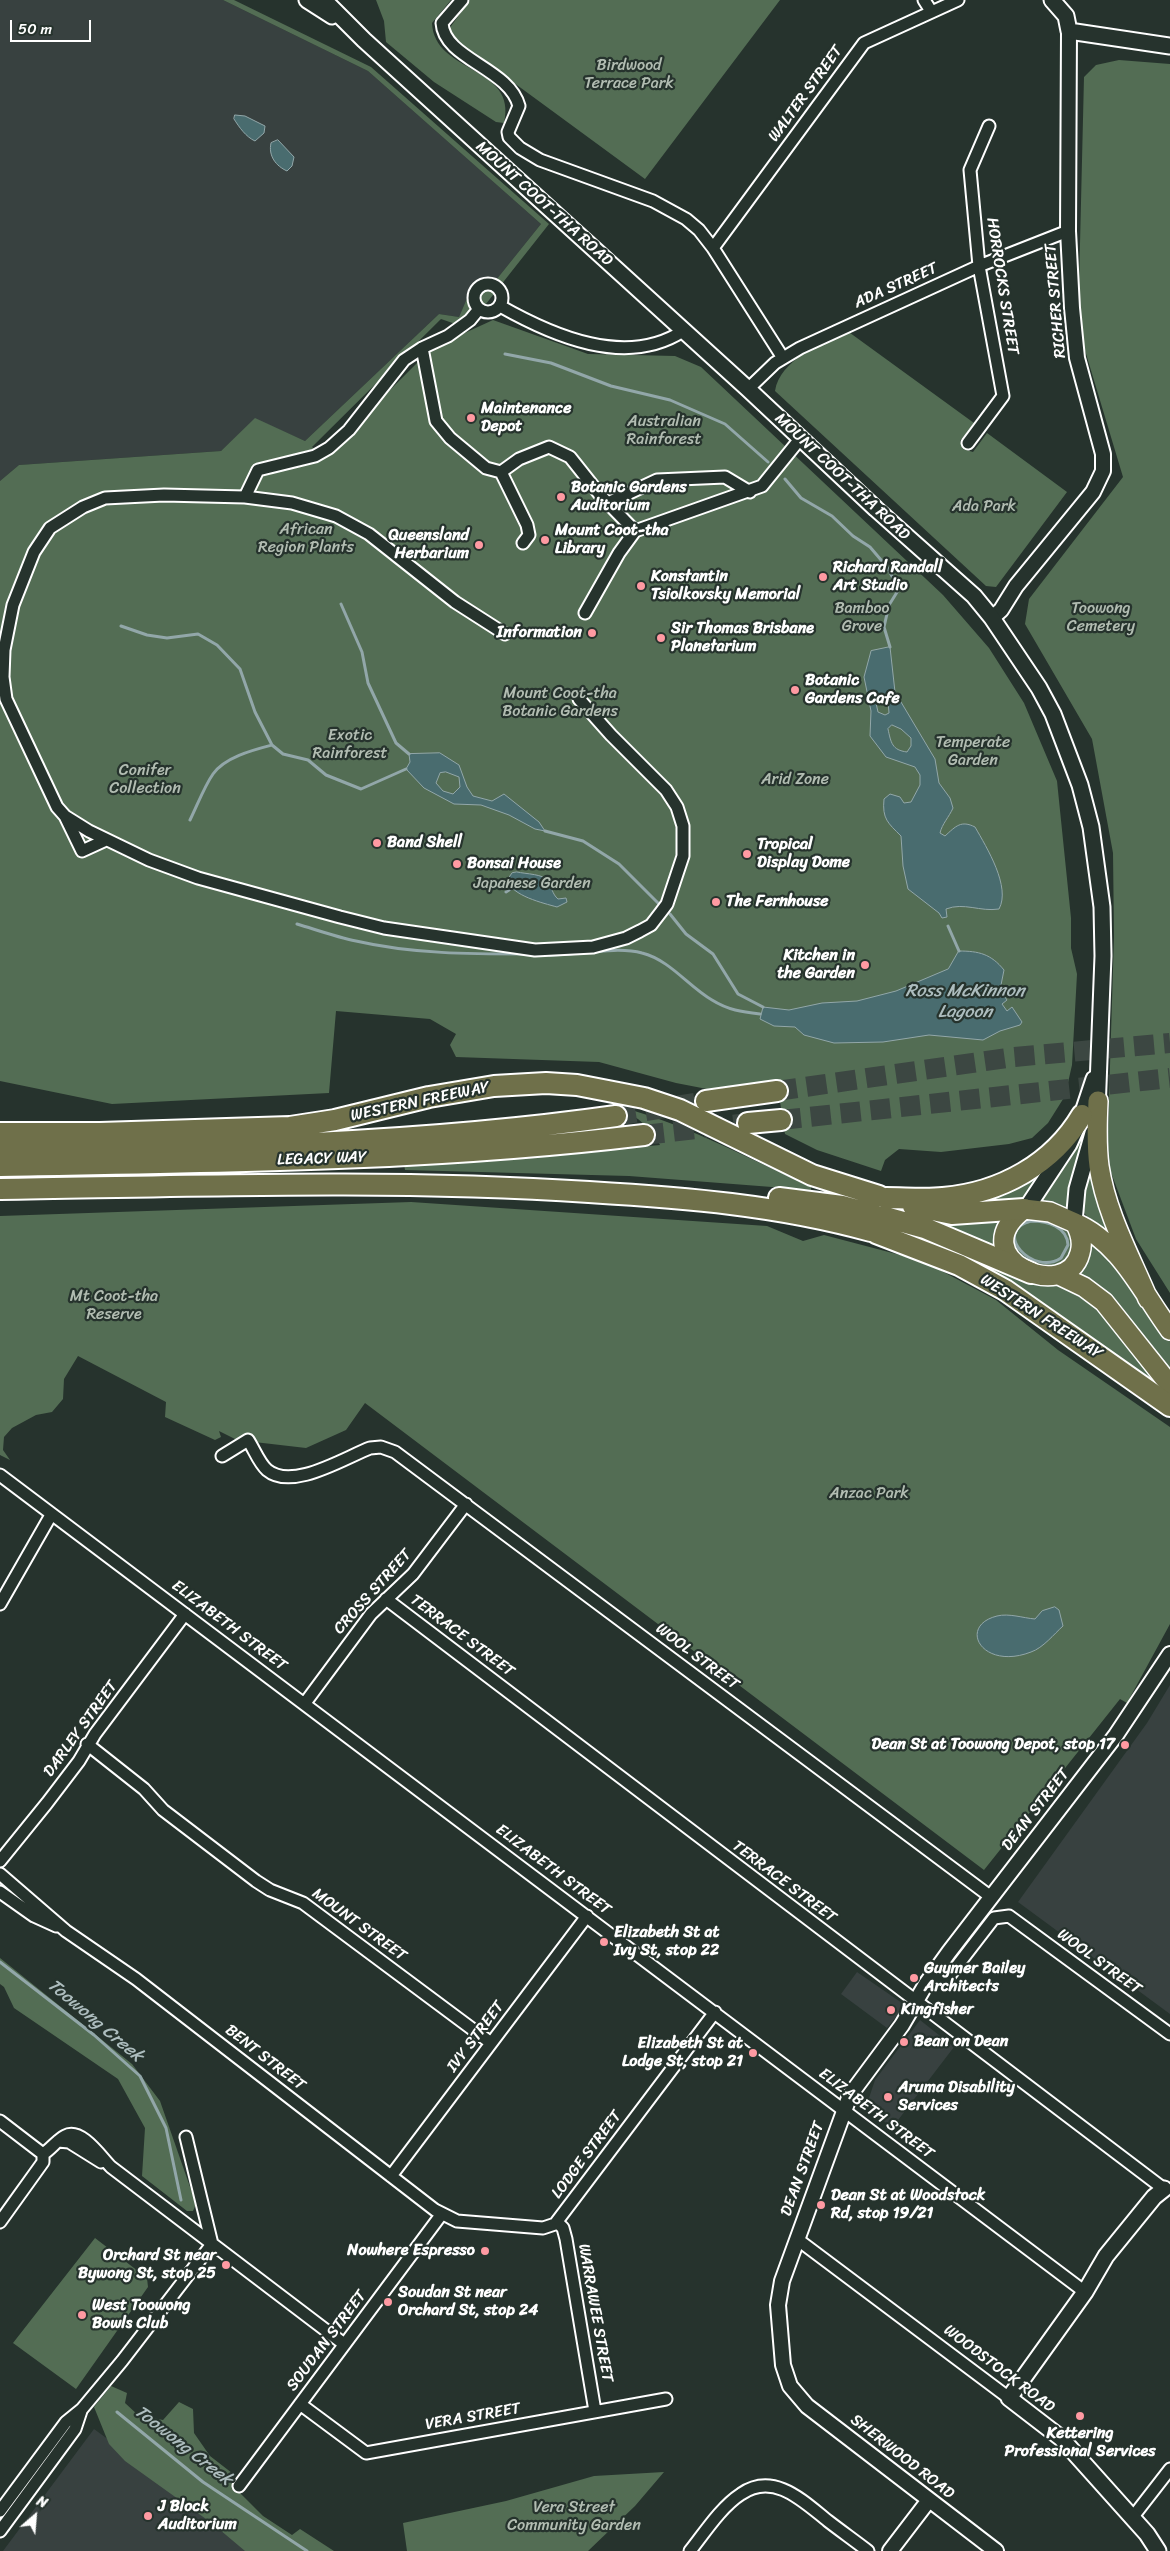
<!DOCTYPE html>
<html>
<head>
<meta charset="utf-8">
<style>
	body { margin:0 }
	#map { position:relative; width:1170px; height:2551px; overflow:hidden; background:#26332d; font-family:Sriracha,sans-serif }
	canvas { display:block }
	.north { position:absolute; left:10px; top:2491px; width:50px; height:50px; -webkit-text-stroke:4px #26332d; paint-order:stroke; rotate:27deg; font-size:14px; font-weight:700; line-height:20px; text-align:center; color:#fff }
	.north::after { content:''; display:block; margin:auto; width:18px; height:22px; background:#fff; clip-path:polygon(50% 0,100% 100%,50% 72%,0 100%) }
	.scale { position:absolute; left:10px; top:20px; width:81px; height:22px; box-sizing:border-box; border:2px solid #fff; border-top:0; padding-left:6px; font-size:15px; line-height:18px; white-space:nowrap; color:#fff; -webkit-text-stroke:4px #26332d; paint-order:stroke }
</style>
</head>
<body>
<div id="map">
<canvas width="1170" height="2551"></canvas>
<div class="north">N</div>
<div class="scale">50 m</div>
</div>
<script>
const ctx = document.querySelector('canvas').getContext('2d');
ctx.lineJoin = 'round';
function paint(path, color) { ctx.fillStyle = color; ctx.fill(path, 'evenodd'); }
function stroke(path, color, width, dash) { ctx.strokeStyle = color; ctx.lineWidth = width; ctx.lineCap = dash ? 'butt' : 'round'; ctx.setLineDash(dash || []); ctx.stroke(path); }
function drawText(font, color, halo, rows, align = 'center') {
  ctx.font = font + ' Sriracha,sans-serif'; ctx.lineWidth = 4.5; ctx.setLineDash([]); ctx.textBaseline = 'middle'; ctx.strokeStyle = halo; ctx.fillStyle = color; for (const [text, x, y, turn = 0] of rows) {
    ctx.save(); ctx.translate(x, y); ctx.rotate((+turn || 0) * Math.PI / 180); ctx.textAlign = isNaN(turn) ? turn : align; if (halo) ctx.strokeText(text, 0, 0); ctx.fillText(text, 0, 0); ctx.restore();
  }
}
const built = new Path2D(`
	M0,0H223L368,71L541,224L496,280L483,279L474,282L459,317L439,314L305,441L255,419L221,451L19,465L0,481Z
	M1170,1685V2014L1018,1902L1147,1723Z
	M857,1972L902,2003L903,2008L887,2028L841,1994Z
	M920,2020L954,2047L892,2128L869,2109L868,2101L875,2080Z
	M94,2429L260,2551H3Z`);
const green = new Path2D(`
	M223,0H234L371,67L549,224L467,328L441,319L312,447L324,456L432,348L493,320L588,354L675,356L701,367L943,595L989,648L1024,703L1057,781L1071,918V948L1077,974L1072,1065L1065,1096L1048,1123L1032,1138L1009,1144L941,1152L899,1149L885,1160L881,1171L817,1150L785,1134L777,1082L707,1089L676,1083L599,1062L456,1057L450,1045L456,1034L430,1019L336,1011L329,1093L112,1104L0,1081V481L19,465L221,451L255,418L305,441L439,314L459,317L474,282L483,279L496,280L541,224L368,71Z
	M376,0H451L432,23C434,74 518,65 504,123L496,122L434,82L386,42L384,21Z
	M470,0H780L645,179L446,33Z
	M1119,60L1170,64V1293L1136,1239L1107,1162L1114,937L1113,853L1092,739L1025,624L1029,599L1123,477L1078,327L1084,77L1096,65Z
	M846,330L974,423L960,441L963,449L973,452L987,433L1067,492L996,587L986,586L775,391C780,360 821,344 846,330Z
	M608,1104C683,1121 742,1157 811,1186V1190L629,1176L405,1170L404,1164L509,1159L660,1145L652,1131L638,1119Z
	M1090,1117L1070,1210L1036,1200Z
	M1091,1156L1116,1237C1106,1230 1092,1224 1085,1214C1078,1204 1089,1168 1091,1156Z
	M1049,1160C1042,1172 1035,1191 1023,1199C1009,1209 957,1203 938,1202Z
	M411,1202L767,1226L803,1241L824,1235L923,1261L996,1300L1058,1350L1170,1427V1624L1127,1703L1120,1699L984,1870L365,1403L346,1430L306,1448L237,1440L219,1431L221,1437L215,1440L165,1417L166,1402L78,1356L64,1379L63,1399L52,1412L36,1415L12,1428L4,1437L3,1450L10,1460L0,1455V1216Z
	M857,1202L886,1205L930,1217L1009,1214L998,1251Z
	M1035,1215L1068,1228C1082,1260 1058,1274 1028,1263C1023,1261 1017,1255 1012,1251L1015,1224Z
	M937,1243L1065,1283L1090,1296L1169,1393L938,1246Z
	M1091,1243L1100,1247L1170,1340V1372L1146,1339L1115,1302L1076,1277L1088,1261Z
	M0,1958L132,2064L160,2101L196,2204L193,2211H187L142,2176L145,2128L118,2079L14,2008L4,1987L0,1984Z
	M95,2238L147,2278L148,2287L76,2389L13,2343Z
	M111,2386L127,2393L125,2403L138,2415L163,2420L179,2402L193,2409L194,2433L210,2456L232,2473L234,2487L263,2516L292,2535L300,2529L334,2551H245L213,2524L125,2461L109,2444L94,2407Z
	M664,2472L635,2506L588,2551H407L403,2523L506,2501L594,2476Z`);
const water = new Path2D(`
	M235,115L245,116L265,126L264,133L255,141C246,137 239,127 234,119Z
	M278,140L294,157L292,166L287,171C276,166 268,156 271,143Z
	M890,647L895,692L935,759L939,783L950,798L953,808C949,817 942,824 940,833L945,836C956,826 961,820 975,827C987,848 1011,887 999,909C980,912 964,902 946,909L947,917L942,918L939,913L908,889L903,866L901,836C888,823 882,819 884,799L890,794L900,797L904,803L911,802L920,785V775L915,767L886,757L870,736L871,711L864,677L871,651ZM883,695L888,701L889,713L885,715L878,712L876,703L878,696ZM892,725L901,729L911,738V746L907,752C892,750 891,743 888,729Z
	M440,753L459,765L467,787L473,796L492,801L504,794L539,822L545,831L535,829L509,815L481,805L454,804L424,788L406,769L410,762L409,754ZM446,772L459,777L460,787L453,794L443,791L436,783L440,773Z
	M517,872C526,874 544,874 548,881C552,887 552,894 558,899L566,898L567,902L557,907C543,903 512,896 507,880L512,873Z
	M959,951C979,951 991,954 1004,970L1000,990L1007,1000L1002,1004L1007,1011L1012,1007L1022,1022L1020,1025L1000,1031L983,1040L929,1035L883,1042L834,1043L804,1035L795,1027L774,1026L760,1019L763,1007L789,1010L822,1003L857,1001L896,991L948,969Z
	M1055,1607L1059,1610L1063,1626C1054,1634 1043,1648 1031,1652C982,1671 957,1626 997,1616C1009,1613 1023,1618 1035,1619L1042,1611Z`);
const stream = new Path2D(`
	M505,354L551,363L611,386L670,400L725,424L768,462
	M785,479L801,498L832,516L853,536L870,547L887,567L899,589L889,605L884,627L890,647
	M341,604L362,652L368,683L396,743L409,754
	M121,626L147,635L167,638L198,634L217,645L240,669L255,712L272,745L283,754L308,760L326,775L361,789L406,769
	M190,820C197,806 204,787 213,774C225,757 253,750 272,745
	M545,831L583,841L619,864L658,903
	M506,892L512,888
	M670,914L686,934L713,954L738,994L763,1007
	M297,924C317,930 336,937 356,941C412,954 471,954 528,954
	M948,926L959,951
	M550,955C577,955 617,946 642,953C670,960 689,987 712,1000C728,1010 742,1012 760,1014
	M1031,1221C1048,1221 1067,1227 1068,1245L1061,1258C1033,1277 991,1231 1031,1221Z
	M0,1962L94,2035L140,2076L166,2128L181,2200
	M117,2412L203,2482L307,2551`);
const motorwayTunnel = new Path2D(`
	M777,1091L1014,1057L1170,1043
	M616,1116L706,1101
	M781,1120L1170,1078
	M644,1135L748,1123`);
const minor = new Path2D(`
	M462,0L442,23C444,59 509,68 519,106L508,132L509,137L520,148L540,160L653,201L686,219L699,230L713,248L783,358
	M924,0L931,11
	M713,248L864,43L958,0
	M474 298a14 14 0 1 1 28 0a14 14 0 1 1-28 0Z
	M500,306C553,336 626,368 683,331
	M422,348L436,421L450,438L486,468L501,472L519,459L549,447L570,457L601,496L635,531
	M748,389L775,363L800,348L979,266L1068,231
	M968,443L1003,396L979,266L970,170L989,126
	M501,472L527,525L529,535L523,543
	M245,497L258,470L315,456L329,448L349,430L404,360L422,348L448,336L470,320L479,309
	M608,503L657,480L725,477L750,492
	M585,613L619,553L635,531L762,486L800,439
	M505,634L455,602L369,534L336,516L292,503L245,497L164,495L105,498L83,507L50,528L34,552L13,605L4,650L3,677L6,699L57,807L65,816L89,831L149,860L198,878L340,917L384,928L535,950L593,947L626,938L640,931L651,925L661,912L667,904L683,856V826L677,807L666,790L611,735L579,699
	M65,816L82,851L106,840
	M222,1456L248,1440C254,1449 259,1463 267,1470C292,1491 344,1458 370,1448L381,1447L395,1452L991,1897
	M0,1475L1085,2292
	M386,1599L1164,2189
	M0,1604L51,1515
	M305,1703L371,1614L413,1574L466,1504
	M87,1744L144,1789L163,1810L256,1881L270,1890L303,1903L491,2043
	M0,1861L47,1803L79,1761L95,1734L185,1614
	M0,1874L66,1931L136,1979L435,2210L457,2221L543,2228L555,2224L715,2012
	M0,1892L34,1916L56,1926
	M926,1984L947,1979L994,1918L1009,1916L1170,2034
	M0,2121L43,2154
	M58,2141L69,2142L101,2162
	M43,2154C51,2149 56,2141 65,2136C81,2127 101,2157 111,2167L344,2344
	M391,2176L587,1916
	M0,2222L43,2162V2154
	M557,2222L563,2228L566,2239L595,2411
	M797,2239L1009,2398
	M300,2404L366,2453L666,2399
	M239,2486L441,2215
	M0,2511L66,2422L82,2409L122,2361L212,2244L186,2137
	M1132,2518L1170,2469
	M0,2531L75,2429L81,2411
	M690,2551C705,2532 721,2507 741,2494C774,2471 804,2502 828,2521C841,2531 855,2541 868,2551`);
const tertiary = new Path2D(`
	M992,618L1001,610L1016,586L1093,492L1103,471V454L1077,358L1072,308L1068,231L1069,31
	M890,2551L929,2500
	M996,2551L807,2406L790,2386L783,2365L778,2305L782,2281L850,2095L902,2025L926,1984L949,1952L1116,1735L1170,1654`);
const secondary = new Path2D(`
	M307,0L332,16
	M324,0L364,40L748,389L876,509L974,596L992,618L1039,688L1053,714L1080,785L1091,827L1102,907L1103,956L1097,1111
	M1052,0L1066,16L1069,31L1170,46
	M1026,1209L1069,1144L1082,1115L1094,1079
	M1074,1222L1077,1189L1093,1133
	M1158,2551L1147,2534L1061,2438L1009,2398L1085,2292L1106,2256L1154,2197L1164,2189`);
const trunk = new Path2D(`
	M1098,1101C1097,1122 1096,1144 1099,1166C1106,1213 1130,1256 1148,1299
	M1024,1209L1050,1212L1075,1223C1080,1232 1083,1243 1080,1253C1067,1305 960,1258 1024,1209Z
	M1075,1223C1120,1242 1142,1292 1170,1330
	M1059,1275L1084,1287L1104,1302L1170,1385`);
const motorway = new Path2D(`
	M706,1101L777,1091
	M748,1123L781,1120
	M0,1133H100L290,1127L335,1120L429,1097L494,1086L546,1083L577,1085L644,1098L680,1110L812,1175L879,1196
	M0,1152C206,1148 412,1145 616,1116
	M0,1166C215,1162 430,1161 644,1135
	M0,1189C196,1186 393,1179 589,1192C686,1198 777,1205 871,1231
	M779,1198L842,1206L875,1215
	M886,1198C905,1198 925,1200 943,1198C1001,1193 1053,1164 1082,1115
	M913,1206L952,1214L1024,1209
	M881,1216L925,1228L1031,1273
	M876,1233L959,1265L1005,1290L1170,1406`);
const markers = [
	[471,418,5,"#ff9aa2"],
	[561,497,5,"#ff9aa2"],
	[545,540,5,"#ff9aa2"],
	[479,545,5,"#ff9aa2"],
	[823,577,5,"#ff9aa2"],
	[641,586,5,"#ff9aa2"],
	[592,633,5,"#ff9aa2"],
	[661,638,5,"#ff9aa2"],
	[795,690,5,"#ff9aa2"],
	[377,843,5,"#ff9aa2"],
	[747,854,5,"#ff9aa2"],
	[457,864,5,"#ff9aa2"],
	[716,902,5,"#ff9aa2"],
	[865,965,5,"#ff9aa2"],
	[1125,1745,5,"#ff9aa2"],
	[604,1942,5,"#ff9aa2"],
	[914,1978,5,"#ff9aa2"],
	[891,2010,5,"#ff9aa2"],
	[904,2042,5,"#ff9aa2"],
	[753,2053,5,"#ff9aa2"],
	[888,2097,5,"#ff9aa2"],
	[821,2205,5,"#ff9aa2"],
	[485,2251,5,"#ff9aa2"],
	[226,2265,5,"#ff9aa2"],
	[388,2302,5,"#ff9aa2"],
	[82,2315,5,"#ff9aa2"],
	[1080,2416,5,"#ff9aa2"],
	[148,2516,5,"#ff9aa2"]
];
const parkNames = [
	["Birdwood",629,66],
	["Terrace Park",629,84],
	["Australian",664,422],
	["Rainforest",664,440],
	["Ada Park",984,507],
	["African",306,530],
	["Region Plants",306,548],
	["Bamboo",862,609],
	["Grove",862,627],
	["Toowong",1101,609],
	["Cemetery",1101,627],
	["Mount Coot-tha",560,694],
	["Botanic Gardens",560,712],
	["Exotic",350,736],
	["Rainforest",350,754],
	["Temperate",973,743],
	["Garden",973,761],
	["Conifer",145,771],
	["Collection",145,789],
	["Arid Zone",795,780],
	["Japanese Garden",532,884],
	["Mt Coot-tha",114,1297],
	["Reserve",114,1315],
	["Anzac Park",869,1494],
	["Vera Street",574,2508],
	["Community Garden",574,2526]
];
const streetNames = [
	["WALTER STREET",806,94,-54],
	["MOUNT COOT-THA ROAD",544,204,42],
	["ADA STREET",896,286,-24],
	["HORROCKS STREET",1002,286,81],
	["RICHER STREET",1056,301,-95],
	["MOUNT COOT-THA ROAD",842,477,43],
	["WESTERN FREEWAY",420,1102,-12],
	["LEGACY WAY",322,1159,-2],
	["WESTERN FREEWAY",1041,1317,33],
	["CROSS STREET",373,1592,-48],
	["ELIZABETH STREET",229,1626,37],
	["TERRACE STREET",462,1636,37],
	["WOOL STREET",697,1657,37],
	["DARLEY STREET",81,1729,-54],
	["DEAN STREET",1036,1810,-52],
	["ELIZABETH STREET",553,1870,37],
	["TERRACE STREET",784,1882,37],
	["MOUNT STREET",359,1925,36],
	["WOOL STREET",1099,1962,36],
	["IVY STREET",476,2037,-53],
	["BENT STREET",265,2058,38],
	["ELIZABETH STREET",876,2114,37],
	["LODGE STREET",587,2155,-53],
	["DEAN STREET",803,2169,-70],
	["WARRAWEE STREET",595,2313,80],
	["SOUDAN STREET",327,2341,-53],
	["WOODSTOCK ROAD",999,2369,37],
	["VERA STREET",473,2417,-10],
	["SHERWOOD ROAD",902,2457,38]
];
const poiNames = [
	["Maintenance",481,409],
	["Depot",481,427],
	["Botanic Gardens",571,488],
	["Auditorium",571,506],
	["Mount Coot-tha",555,531],
	["Library",555,549],
	["Queensland",469,536,"right"],
	["Herbarium",469,554,"right"],
	["Richard Randall",833,568],
	["Art Studio",833,586],
	["Konstantin",651,577],
	["Tsiolkovsky Memorial",651,595],
	["Sir Thomas Brisbane",671,629],
	["Planetarium",671,647],
	["Information",582,633,"right"],
	["Botanic",805,681],
	["Gardens Cafe",805,699],
	["Band Shell",387,843],
	["Tropical",757,845],
	["Display Dome",757,863],
	["Bonsai House",467,864],
	["The Fernhouse",726,902],
	["Kitchen in",855,956,"right"],
	["the Garden",855,974,"right"],
	["Dean St at Toowong Depot, stop 17",1115,1745,"right"],
	["Elizabeth St at",614,1933],
	["Ivy St, stop 22",614,1951],
	["Guymer Bailey",924,1969],
	["Architects",924,1987],
	["Kingfisher",901,2010],
	["Bean on Dean",914,2042],
	["Elizabeth St at",743,2044,"right"],
	["Lodge St, stop 21",743,2062,"right"],
	["Aruma Disability",898,2088],
	["Services",898,2106],
	["Dean St at Woodstock",831,2196],
	["Rd, stop 19/21",831,2214],
	["Nowhere Espresso",475,2251,"right"],
	["Orchard St near",216,2256,"right"],
	["Bywong St, stop 25",216,2274,"right"],
	["Soudan St near",398,2293],
	["Orchard St, stop 24",398,2311],
	["West Toowong",92,2306],
	["Bowls Club",92,2324],
	["Kettering",1080,2434,"center"],
	["Professional Services",1080,2452,"center"],
	["J Block",158,2507],
	["Auditorium",158,2525]
];
const waterNames = [
	["Ross McKinnon",965,991],
	["Lagoon",965,1012],
	["Toowong Creek",95,2021,40],
	["Toowong Creek",183,2446,38]
];
paint(built, '#384140');
paint(green, '#536d54');
paint(water, '#496c6f');
stroke(water, '#92a7a9', 1);
stroke(stream, '#92a7a9', 3);
stroke(motorwayTunnel, '#3c4742', 20, [20, 10]);
stroke(minor, '#fff', 15);
stroke(tertiary, '#fff', 18);
stroke(secondary, '#fff', 19);
stroke(trunk, '#fff', 22);
stroke(motorway, '#fff', 24);
stroke(minor, '#26332d', 11);
stroke(tertiary, '#26332d', 14);
stroke(secondary, '#26332d', 15);
stroke(trunk, '#6f704a', 19);
stroke(motorway, '#6f704a', 20);
for (const [x, y, r, color] of markers) { const dot = new Path2D(); dot.arc(x, y, r, 0, 2 * Math.PI); ctx.fillStyle = color; ctx.fill(dot); stroke(dot, '#26332d', 2); }
drawText('16px', '#b2bdb2', '#26332d', parkNames);
drawText('16px', '#fff', '#26332d', streetNames);
drawText('bold 16px', '#fff', '#26332d', poiNames, 'left');
drawText('italic 18px', '#adbdbe', '#26332d', waterNames);
</script>
</body>
</html>
